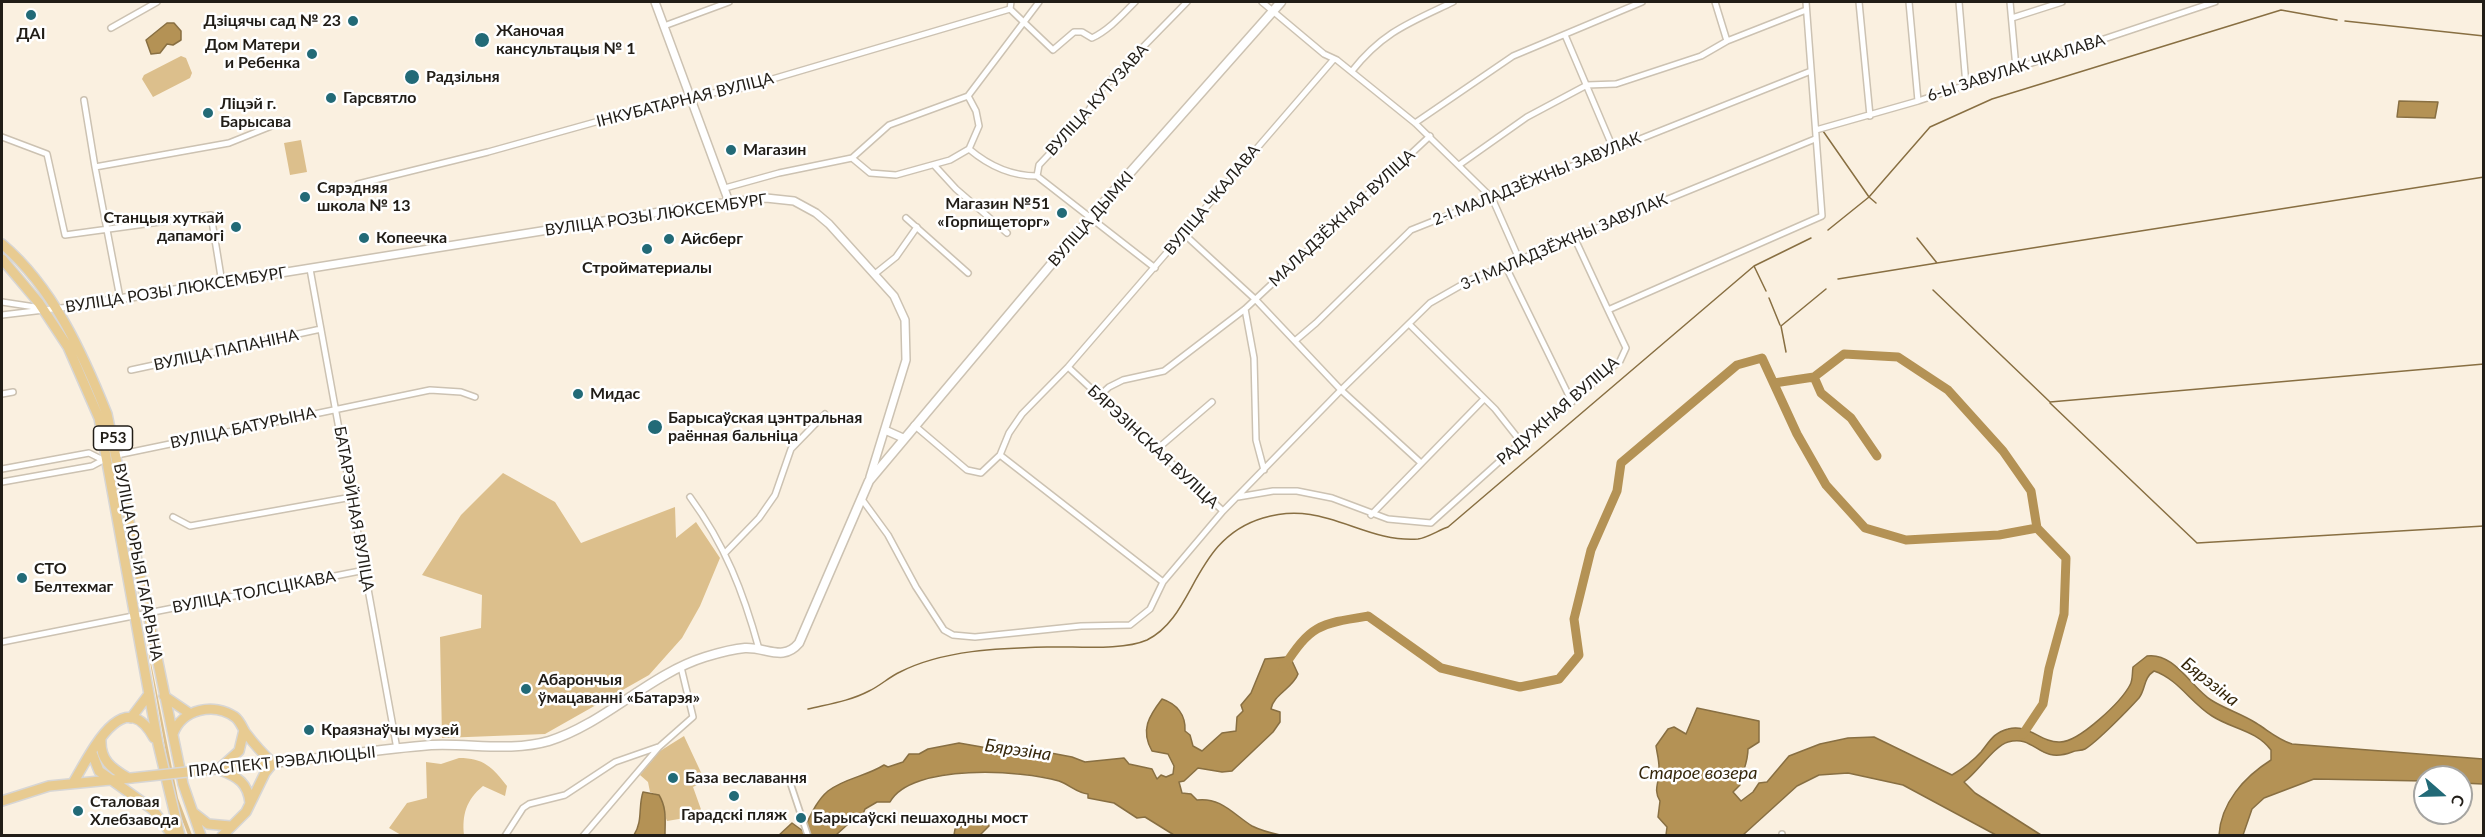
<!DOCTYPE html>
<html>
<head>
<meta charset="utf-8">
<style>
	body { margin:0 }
	#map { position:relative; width:2485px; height:837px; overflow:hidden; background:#faf0e0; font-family:Lato,sans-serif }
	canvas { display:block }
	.frame { position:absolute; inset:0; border:3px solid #211d17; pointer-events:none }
	.north { position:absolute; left:2413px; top:765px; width:60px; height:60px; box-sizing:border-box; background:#fff; border:2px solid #a6a5a2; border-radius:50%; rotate:110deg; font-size:16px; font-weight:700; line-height:24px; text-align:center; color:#211d17 }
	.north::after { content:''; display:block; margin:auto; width:21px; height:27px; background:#226a77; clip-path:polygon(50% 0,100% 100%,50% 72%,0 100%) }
</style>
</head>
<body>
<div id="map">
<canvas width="2485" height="837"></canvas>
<div class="frame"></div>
<div class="north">С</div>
</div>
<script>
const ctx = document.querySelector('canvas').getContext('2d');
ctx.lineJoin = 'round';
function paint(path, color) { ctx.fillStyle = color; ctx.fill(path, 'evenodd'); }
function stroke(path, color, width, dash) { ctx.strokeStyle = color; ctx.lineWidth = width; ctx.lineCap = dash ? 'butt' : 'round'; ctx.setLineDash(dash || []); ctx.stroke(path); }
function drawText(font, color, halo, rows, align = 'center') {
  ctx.font = font + ' Lato,sans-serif'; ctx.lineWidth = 5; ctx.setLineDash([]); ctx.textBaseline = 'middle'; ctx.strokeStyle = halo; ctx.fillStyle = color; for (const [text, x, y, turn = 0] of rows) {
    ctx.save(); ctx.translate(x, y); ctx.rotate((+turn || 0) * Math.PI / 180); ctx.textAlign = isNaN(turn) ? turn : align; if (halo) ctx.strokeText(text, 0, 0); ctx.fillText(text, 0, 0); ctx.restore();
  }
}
const green = new Path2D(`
	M181,56L186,58L192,73L190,78L153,97L142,79L144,75Z
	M301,140L307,172L290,175L284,143Z
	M503,473L555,502L581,543L675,507L676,538L696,522L720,558L700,606L682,638L649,675L545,734L442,738L440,637L481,628L482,595L422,575L461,515Z
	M145,633L178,798L192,835H188L174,799Z
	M684,736L705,781L693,787L703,815L667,821C662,807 666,797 650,792L648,782L640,775L660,751Z
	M459,758C484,758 492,767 507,786L505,796L483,786C466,800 462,815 464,835H401L389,828L407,803L427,798L426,762L441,764Z`);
const water = new Path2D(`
	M167,23H174L181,31V40L173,45L167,44L160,53L151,54L146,40Z
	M2399,101L2438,102L2435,118L2397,117Z
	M2147,656C2174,652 2191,687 2211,700C2225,709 2242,714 2256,723C2269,731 2277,739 2292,744L2483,759V784L2461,783V777H2425V781L2314,779L2264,798L2252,809L2243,835H2219C2221,803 2244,777 2271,760V750C2256,730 2232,729 2212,716C2191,703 2178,679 2154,671C2143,678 2146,689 2139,698C2129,709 2097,742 2085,749C2081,751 2076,750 2072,752C2038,765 2036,734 2008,742C1994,746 1977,773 1964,782L1975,793L2041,835H1996L1903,785L1848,773L1819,775L1797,786L1743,835H1666L1667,827L1658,817L1660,801C1652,789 1661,780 1659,767C1659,760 1657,753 1656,746L1668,729L1674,727L1686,734L1697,708L1759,721V742L1748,749C1748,763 1742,772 1740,785L1733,792L1741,801L1753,792L1759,783L1767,782L1789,756L1820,744L1848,738L1874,737L1952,775C1962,769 1973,761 1981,752C1990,741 1993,733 2008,729C2028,723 2041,743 2060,742C2079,742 2121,702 2130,685C2133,680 2132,673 2133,667Z
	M1286,657L1292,661L1298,674C1293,688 1273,695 1271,709L1280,712V722L1273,732L1232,771L1222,772L1198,768L1184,781L1179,782L1182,793L1191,794L1197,800C1221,797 1233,814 1252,826C1260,830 1271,833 1280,835H1174L1145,817L1137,818L1114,803L1088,798V794C1077,793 1070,785 1059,781C1023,770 911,763 890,802H877L865,809L863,814L858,815L836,835L778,836L792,823L803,831C810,817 816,801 828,791C845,778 867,776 884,765L888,767L903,762L909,754H919L928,749L959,743L999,750H1035L1072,757L1085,762L1124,758L1129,764L1152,769L1157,779L1161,775L1166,777L1173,774L1174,766L1168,754L1152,751C1140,730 1149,716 1162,699C1177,704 1186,715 1185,731L1190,735L1193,746L1202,751L1222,733L1236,731L1237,717L1243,711L1241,705L1251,693L1265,659Z
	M643,792L659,795C667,808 665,821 665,835H634C643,821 638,807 643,792Z
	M986,817L989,826L980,835H954L955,829Z`);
const stream = new Path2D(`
	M2345,21L2484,36
	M1823,131L1869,197L1930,127L1992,99L2281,10L2337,20
	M1828,230L1869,197L1876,203
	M1937,263L2484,177
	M1838,279L1937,263L1917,238
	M1933,290L2050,402L2484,364
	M1766,291L1754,266L1811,238
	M1769,298L1780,325
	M1786,352L1781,326L1826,289
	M2050,403L2197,543L2484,526
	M808,709C829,704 850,701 869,691C880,686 889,677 900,672C943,650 1000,648 1047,647C1075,646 1122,651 1147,640C1196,616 1192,539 1263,518C1324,499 1362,543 1418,539C1427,538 1439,530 1448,527L1754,266`);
const river = new Path2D(`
	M1814,377L1821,393L1851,418L1877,456
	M1774,383L1814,377L1844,354L1898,357L1948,390L2003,451L2031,491L2037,528
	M1283,668C1311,625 1318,624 1368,616L1441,668L1520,687L1559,679L1579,655L1574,619L1591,550L1617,491L1621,463L1737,365L1762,358L1797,434L1826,485L1865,528L1906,540L1999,535L2037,528L2066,558L2064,614L2049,669L2043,704L2023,734`);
const pedestrian = new Path2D(`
	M789,779L808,836`);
const minor = new Path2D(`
	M1011,2L1010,9L1053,50L1074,32H1082L1092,38C1109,30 1122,15 1135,2
	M1262,2L1324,54L1337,60L1415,123L1492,198L1519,259
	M1715,2L1727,41
	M1859,2L1870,116
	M1909,2L1918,101
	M1959,2L1966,85
	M2010,2L2016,68
	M2012,18L2062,2
	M664,26L729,2
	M111,28L157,2
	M1565,35L1613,148
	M1352,71C1383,32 1409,23 1453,2
	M84,100L95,167L229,143L284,121
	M1415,123L1513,56L1642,2
	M1816,130L1918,101L2215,2
	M2,137L47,154L65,235L211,215L222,283
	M969,149C989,166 1010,176 1037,176L1155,268
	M852,158L870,173L896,175L950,160L969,149L979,126L976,111L968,96
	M934,165L956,189L1007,233
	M1459,165L1527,117L1587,85L1616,84L1701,56L1727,41L1806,10
	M95,167L120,298
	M1037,176L1039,165L1086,115L1100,91L1187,2
	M358,184L488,152L678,99L742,88L1010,9
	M725,188L779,173L852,158L889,125L968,96L1039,2
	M906,218L968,273
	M1184,234L1256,300L1341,390L1421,463
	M1574,237L1608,310
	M1505,265L1572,402
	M310,269L397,749
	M876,273L896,257L917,227
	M2,302L35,307
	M1245,309L1254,358L1256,440L1264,470
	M2,315L69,307
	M1409,324L1495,409L1521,442
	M1296,340L1316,323L1411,230L1811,71
	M1068,367L1223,511
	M131,370L321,329
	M2,394L13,392
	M1098,397L1109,387L1123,380L1164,371L1245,309L1430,136
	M914,425L967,470L981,473L1000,455L1009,433L1022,414L1068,367L1334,59
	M1156,450L1212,402
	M117,455L430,390L461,392L475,397
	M1000,455L1163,582
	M2,469L89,453L101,459
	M2,482L92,466L107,458
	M690,497C725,545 743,591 759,649
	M1238,497L1273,491H1297L1332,498L1388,519L1431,523L1521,442L1620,361L1626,348L1608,310L1822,216L1806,2
	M861,498L888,535L916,587L944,630L953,635L975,637L1081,626L1130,625L1150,609L1163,582L1223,511L1341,390L1430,303L1472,279L1815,139
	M1371,515L1483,400
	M173,517L190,526L352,497
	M726,552L759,518L775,495L791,449L825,414
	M2,642L365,570
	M1782,834V836
	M505,836L523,808L529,804L565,795L615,762L658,747
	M583,836L659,747L693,717L681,667`);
const tertiary = new Path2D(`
	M655,2L729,202
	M69,307L697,206L766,198L794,201L816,213L829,224L894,296L905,320L906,360L870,477
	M885,430L903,438`);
const secondary = new Path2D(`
	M273,763C326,758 379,749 431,745C470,743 511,752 549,741C604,724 650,674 705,657C718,653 732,649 745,648C767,647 783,662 799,643L869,481L1090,218L1281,2`);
const primary = new Path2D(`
	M2,244C53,287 83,354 107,414L183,784L201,836
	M2,259L39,303L68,347L99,418L158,744L180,836
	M164,696L189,713
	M131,718L149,694
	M173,734C182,709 214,702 235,717C240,721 242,727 245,732C254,744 263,754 273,763
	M101,739C100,760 111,768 128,778
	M92,753L99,771L152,809L173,836
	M220,768L239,751L244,730
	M206,770L273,763
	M220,770C238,777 248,783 250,803
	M73,783C89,757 123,681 154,738
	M2,801L49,786L131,778
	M194,813L208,824L230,826
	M222,836L246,812L265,773L273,763`);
const primaryBridge = new Path2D(`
	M131,778L206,770`);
const markers = [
	[31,15,6,"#226a77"],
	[353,21,6,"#226a77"],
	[482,40,8,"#226a77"],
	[312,54,6,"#226a77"],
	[412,77,8,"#226a77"],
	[331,98,6,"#226a77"],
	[208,113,6,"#226a77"],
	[731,150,6,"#226a77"],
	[305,197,6,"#226a77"],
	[1062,213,6,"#226a77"],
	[236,227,6,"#226a77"],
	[364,238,6,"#226a77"],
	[669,239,6,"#226a77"],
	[647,249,6,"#226a77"],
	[578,394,6,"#226a77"],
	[655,427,8,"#226a77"],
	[22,578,6,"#226a77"],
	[526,689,6,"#226a77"],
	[309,730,6,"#226a77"],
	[673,778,6,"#226a77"],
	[734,796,6,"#226a77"],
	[78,811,6,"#226a77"],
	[801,818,6,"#226a77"]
];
const shields = [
	[113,438,39]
];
const shieldNames = [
	["Р53",113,438]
];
const poiNames = [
	["Дзіцячы сад № 23",341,21,"right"],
	["Жаночая",496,31],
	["кансультацыя № 1",496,49],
	["ДАІ",31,34,"center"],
	["Дом Матери",300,45,"right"],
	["и Ребенка",300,63,"right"],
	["Радзільня",426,77],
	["Гарсвятло",343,98],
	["Ліцэй г.",220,104],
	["Барысава",220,122],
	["Магазин",743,150],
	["Сярэдняя",317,188],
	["школа № 13",317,206],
	["Магазин №51",1050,204,"right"],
	["«Горпищеторг»",1050,222,"right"],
	["Станцыя хуткай",224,218,"right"],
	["дапамогі",224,236,"right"],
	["Копеечка",376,238],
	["Айсберг",681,239],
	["Стройматериалы",647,268,"center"],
	["Мидас",590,394],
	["Барысаўская цэнтральная",668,418],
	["раённая бальніца",668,436],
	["СТО",34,569],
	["Белтехмаг",34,587],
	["Абарончыя",538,680],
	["ўмацаванні «Батарэя»",538,698],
	["Краязнаўчы музей",321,730],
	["База веславання",685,778],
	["Сталовая",90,802],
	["Хлебзавода",90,820],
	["Гарадскі пляж",734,815,"center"],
	["Барысаўскі пешаходны мост",813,818]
];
const streetNames = [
	["6-Ы ЗАВУЛАК ЧКАЛАВА",2016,68,-18],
	["ІНКУБАТАРНАЯ ВУЛІЦА",685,100,-14],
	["ВУЛІЦА КУТУЗАВА",1097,100,-48],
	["2-І МАЛАДЗЁЖНЫ ЗАВУЛАК",1537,179,-22],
	["ВУЛІЦА ЧКАЛАВА",1212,200,-50],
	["ВУЛІЦА РОЗЫ ЛЮКСЕМБУРГ",656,215,-8],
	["МАЛАДЗЁЖНАЯ ВУЛІЦА",1342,218,-43],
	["ВУЛІЦА ДЫМКІ",1091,219,-49],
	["3-І МАЛАДЗЁЖНЫ ЗАВУЛАК",1564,242,-23],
	["ВУЛІЦА РОЗЫ ЛЮКСЕМБУРГ",176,290,-9],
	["ВУЛІЦА ПАПАНІНА",226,350,-12],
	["РАДУЖНАЯ ВУЛІЦА",1558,411,-41],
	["ВУЛІЦА БАТУРЫНА",243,428,-12],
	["БЯРЭЗІНСКАЯ ВУЛІЦА",1153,447,43],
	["БАТАРЭЙНАЯ ВУЛІЦА",354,509,80],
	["ВУЛІЦА ЮРЫЯ ГАГАРЫНА",138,562,79],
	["ВУЛІЦА ТОЛСЦІКАВА",254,592,-11],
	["ПРАСПЕКТ РЭВАЛЮЦЫІ",282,762,-6]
];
const waterNames = [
	["Бярэзіна",2210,682,38],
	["Бярэзіна",1018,750,8],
	["Старое возера",1698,773]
];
paint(green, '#dcbf8c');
paint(water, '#b49255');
stroke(water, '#886f42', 1.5);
stroke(stream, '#886f42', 1.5);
stroke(river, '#b49255', 9);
stroke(pedestrian, '#ccc2b2', 8);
stroke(minor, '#ccc2b2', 8);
stroke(tertiary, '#ccc2b2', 10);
stroke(secondary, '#ccc2b2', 11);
stroke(primary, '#d7d6d5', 12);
stroke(pedestrian, '#fff', 4.5);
stroke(minor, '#fff', 5);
stroke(tertiary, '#fff', 7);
stroke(secondary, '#fff', 8);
stroke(primary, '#e8cb91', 9);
stroke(primaryBridge, '#d7d6d5', 12, []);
stroke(primaryBridge, '#e8cb91', 9);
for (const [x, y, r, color] of markers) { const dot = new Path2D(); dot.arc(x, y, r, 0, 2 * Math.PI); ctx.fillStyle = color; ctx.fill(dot); stroke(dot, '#fff', 2); }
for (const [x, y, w] of shields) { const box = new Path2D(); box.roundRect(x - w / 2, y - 12, w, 24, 4.5); ctx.fillStyle = '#fff'; ctx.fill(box); stroke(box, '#211d17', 1.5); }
drawText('bold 15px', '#211d17', null, shieldNames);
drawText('bold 16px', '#211d17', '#fff', poiNames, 'left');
drawText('16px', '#211d17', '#fff', streetNames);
drawText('italic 18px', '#37280c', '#fff', waterNames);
</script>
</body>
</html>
